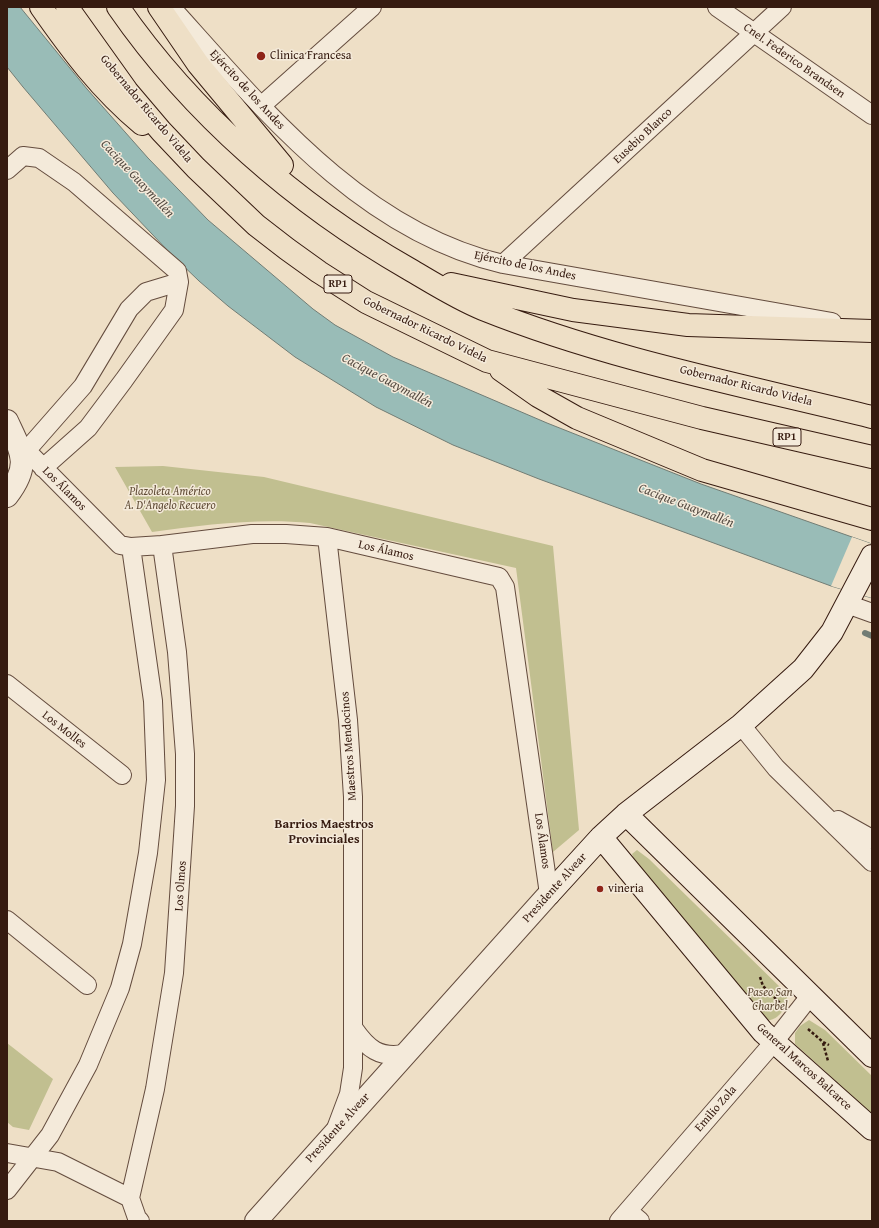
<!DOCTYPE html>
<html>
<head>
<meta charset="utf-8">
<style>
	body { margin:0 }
	#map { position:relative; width:879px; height:1228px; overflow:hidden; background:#eedfc6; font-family:"Gentium Book Plus",serif }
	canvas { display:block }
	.frame { position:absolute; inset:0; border:8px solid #361b10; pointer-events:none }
</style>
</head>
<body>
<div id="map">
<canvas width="879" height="1228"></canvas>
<div class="frame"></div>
</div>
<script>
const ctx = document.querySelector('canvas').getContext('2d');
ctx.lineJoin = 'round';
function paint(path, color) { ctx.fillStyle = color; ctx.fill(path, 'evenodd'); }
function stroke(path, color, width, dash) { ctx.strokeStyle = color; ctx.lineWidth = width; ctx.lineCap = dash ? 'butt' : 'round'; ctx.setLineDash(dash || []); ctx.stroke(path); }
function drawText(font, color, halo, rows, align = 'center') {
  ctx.font = font + ' "Gentium Book Plus",serif'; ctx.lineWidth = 3; ctx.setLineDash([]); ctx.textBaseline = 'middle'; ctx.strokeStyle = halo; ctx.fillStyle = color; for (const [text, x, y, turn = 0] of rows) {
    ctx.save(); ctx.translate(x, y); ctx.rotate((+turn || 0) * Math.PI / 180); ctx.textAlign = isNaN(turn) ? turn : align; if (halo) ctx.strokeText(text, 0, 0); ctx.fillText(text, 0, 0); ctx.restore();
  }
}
const green = new Path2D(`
	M163,466L264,477L553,546L579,830L553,852L516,568L310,523C257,518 204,525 152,532L115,467Z
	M637,850L649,859L782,989C784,991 786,994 787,997C789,1007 776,1022 767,1020L634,859L632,854Z
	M809,1020L825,1030L872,1076V1114L795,1044V1033L800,1026Z
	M7,1043L53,1079L29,1130L13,1127L7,1122Z`);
const water = new Path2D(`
	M7,7H20L87,89L148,158L208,220L313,309L335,325L393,357L547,423L701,484L872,544V598L831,586L539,479L453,445L376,407L295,357L228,306L199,281L171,254L113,193L23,87L7,67Z`);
const pier = new Path2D(`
	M852,537L872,544V598L831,586Z`);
const stream = new Path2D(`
	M865,633L872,636`);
const path = new Path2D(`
	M760,977L763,986L781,1004
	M808,1029L823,1042L829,1045
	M823,1043L828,1061`);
const minor = new Path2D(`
	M171,7C264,110 361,231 503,264L832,322
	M717,7L872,115
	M261,106L372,7
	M7,170L23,156L39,158L74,182L177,271L179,282
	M503,264L782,7
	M16,440L120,545L131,547L162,545L252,534H286L327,537L499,577L505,587L549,894
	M26,451L83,386L129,309L146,292L179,282L174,310L124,380L88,428L43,468
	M327,537L348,720L353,797V1068L349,1094L337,1126
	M847,604L872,613
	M7,684L122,775
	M741,725L776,768L872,862
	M838,820L872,839
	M7,920L87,985
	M354,1029C368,1049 379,1058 404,1054
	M7,1153L58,1162L130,1198
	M7,1190L50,1135L88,1065L120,988L132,944L148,853L156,780L153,701L131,547
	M628,1211L640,1221
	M140,1221L137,1218L130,1198L155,1089L174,973L185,806V754L177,652L162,545
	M619,1221L774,1042L810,996`);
const tertiary = new Path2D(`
	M7,421C22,453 31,465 7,496
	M256,1221L549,894`);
const secondary = new Path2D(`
	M626,814L872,1056
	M601,837L763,1032L872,1129
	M549,894L601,837L626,814L741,725L803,669L832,632L872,556`);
const motorway = new Path2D(`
	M41,7C71,50 101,90 142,124
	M67,7L127,91L161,131L196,168L256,225L287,249L319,272L366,302L487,361L702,418L872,457
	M118,7C192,114 297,205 409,269C433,283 458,299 483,309C608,359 742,385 872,417
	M159,7L198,64L282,165
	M451,284L573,310L688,325L872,331
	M501,370L538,396L577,418L702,470L872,519`);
const markers = [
	[261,56,5,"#8f2418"],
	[600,889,4,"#8f2418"]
];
const shields = [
	[338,284,28],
	[787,437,28]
];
const shieldNames = [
	["RP1",338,284],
	["RP1",787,437]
];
const poiNames = [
	["Clinica Francesa",270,56],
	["vineria",608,889]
];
const streetNames = [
	["Cnel. Federico Brandsen",794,61,35],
	["Ejército de los Andes",247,90,47],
	["Gobernador Ricardo Videla",146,109,50],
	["Eusebio Blanco",643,136,-43],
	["Ejército de los Andes",525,266,12],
	["Gobernador Ricardo Videla",425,330,26],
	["Gobernador Ricardo Videla",746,386,14],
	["Los Álamos",64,489,45],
	["Los Álamos",386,551,13],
	["Los Molles",64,730,38],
	["Maestros Mendocinos",349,746,-94],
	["Los Álamos",542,841,82],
	["Los Olmos",181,886,-86],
	["Presidente Alvear",555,888,-48],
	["General Marcos Balcarce",804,1067,42],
	["Emilio Zola",716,1109,-49],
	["Presidente Alvear",338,1128,-48]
];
const parkNames = [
	["Plazoleta Américo",170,492],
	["A. D'Angelo Recuero",170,506],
	["Paseo San",770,993],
	["Charbel",770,1007]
];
const waterNames = [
	["Cacique Guaymallén",137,179,47],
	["Cacique Guaymallén",387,381,28],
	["Cacique Guaymallén",686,506,21]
];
const neighbourhoodNames = [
	["Barrios Maestros",324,825],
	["Provinciales",324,840]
];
paint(green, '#c1bf90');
paint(water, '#99bcb7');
stroke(water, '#717c74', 1);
paint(pier, '#eedfc6');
stroke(stream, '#717c74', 6);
stroke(minor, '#644c3e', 20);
stroke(tertiary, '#644c3e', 24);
stroke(secondary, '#361b10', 24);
stroke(motorway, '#361b10', 24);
stroke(path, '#361b10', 2.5, [3, 2]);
stroke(minor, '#f4eada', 18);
stroke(tertiary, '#f4eada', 22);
stroke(secondary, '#f4eada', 22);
stroke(motorway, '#eedfc6', 22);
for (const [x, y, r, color] of markers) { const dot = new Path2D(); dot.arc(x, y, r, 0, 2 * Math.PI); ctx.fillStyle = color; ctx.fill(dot); stroke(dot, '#f4eada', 1.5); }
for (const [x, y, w] of shields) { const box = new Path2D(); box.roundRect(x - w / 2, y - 9, w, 18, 3); ctx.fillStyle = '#f4eada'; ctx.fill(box); stroke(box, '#361b10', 1); }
drawText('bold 11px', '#361b10', null, shieldNames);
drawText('12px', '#361b10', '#f4eada', poiNames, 'left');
drawText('12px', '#361b10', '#f4eada', streetNames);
drawText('italic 12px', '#604c36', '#f4eada', parkNames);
drawText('italic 13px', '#544b42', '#f4eada', waterNames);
drawText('bold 13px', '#361b10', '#f4eada', neighbourhoodNames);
</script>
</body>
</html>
